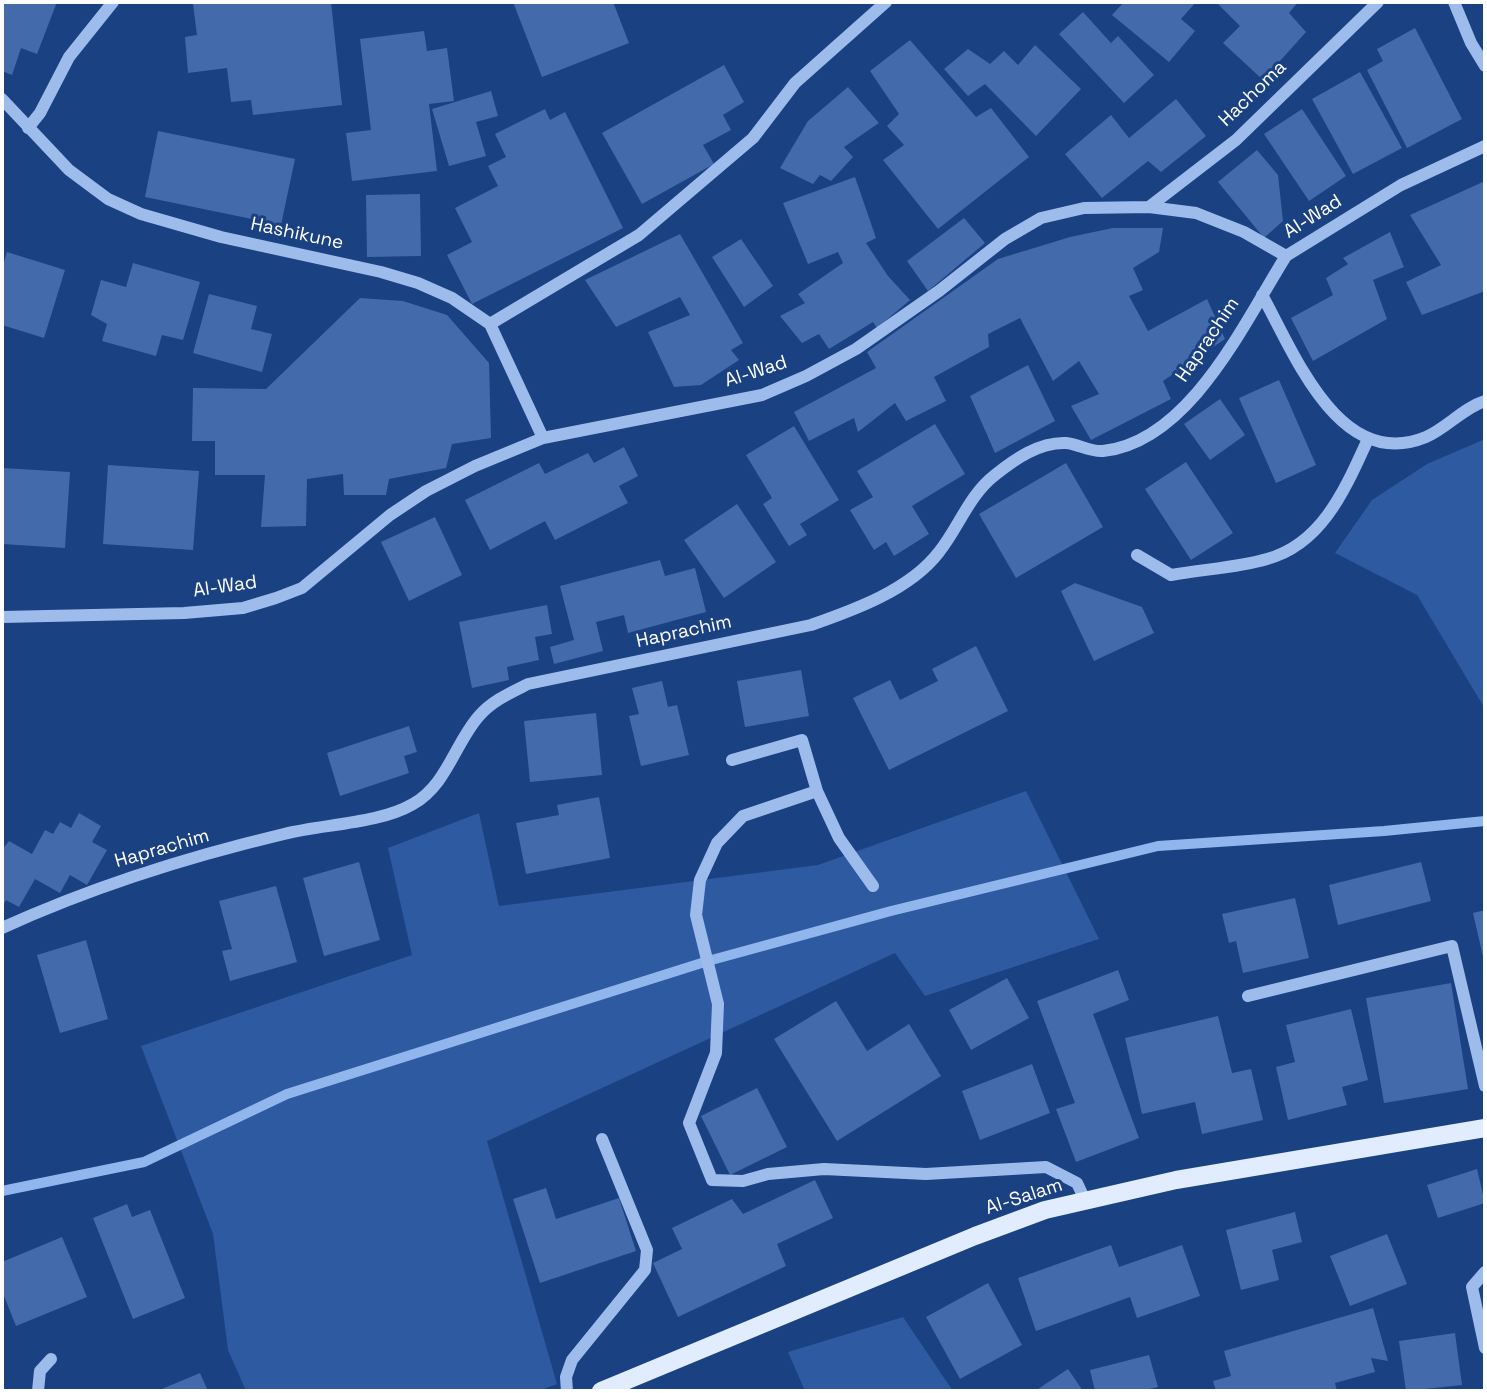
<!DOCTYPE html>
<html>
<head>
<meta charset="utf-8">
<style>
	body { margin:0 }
	#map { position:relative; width:1487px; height:1393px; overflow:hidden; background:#1a4182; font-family:"Space Grotesk",sans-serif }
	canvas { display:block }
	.frame { position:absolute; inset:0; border:4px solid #fff; pointer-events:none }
</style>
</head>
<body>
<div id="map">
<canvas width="1487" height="1393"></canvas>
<div class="frame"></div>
</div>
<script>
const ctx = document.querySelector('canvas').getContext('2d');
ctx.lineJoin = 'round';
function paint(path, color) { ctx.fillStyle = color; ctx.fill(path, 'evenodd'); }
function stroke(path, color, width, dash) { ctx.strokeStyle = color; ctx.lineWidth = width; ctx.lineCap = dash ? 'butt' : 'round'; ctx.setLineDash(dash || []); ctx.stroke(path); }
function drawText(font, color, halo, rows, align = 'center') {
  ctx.font = font + ' "Space Grotesk",sans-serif'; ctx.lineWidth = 6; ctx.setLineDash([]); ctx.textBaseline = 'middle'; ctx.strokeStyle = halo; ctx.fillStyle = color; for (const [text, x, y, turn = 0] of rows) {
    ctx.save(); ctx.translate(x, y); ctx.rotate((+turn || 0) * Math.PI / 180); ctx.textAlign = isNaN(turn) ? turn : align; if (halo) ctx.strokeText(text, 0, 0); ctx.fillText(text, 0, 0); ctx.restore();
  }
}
const green = new Path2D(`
	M1485,439V709L1417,595L1335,553L1372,500L1427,464Z
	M1026,791L1099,939L925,996L895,953L487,1141L557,1384L539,1391H246L228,1350L213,1234L141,1046L412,955L388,848L479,813L499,906L818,865Z
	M903,1317L953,1391H805L788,1352Z`);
const stream = new Path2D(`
	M2,1191L144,1162L287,1094L708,961L891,911L1158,846L1384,831L1485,821`);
const building = new Path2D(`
	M2,2H57L37,54L21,48L12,75L2,71Z
	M209,2H331L342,105L253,115L251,100L231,102L227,68L188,73L185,37L197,35L193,4Z
	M513,2H613L629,43L542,77Z
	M1124,2H1196L1181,19L1195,31L1169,62L1112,15Z
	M1216,2H1298L1289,13L1306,32L1263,80L1223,43L1240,26Z
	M1083,12L1111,43L1118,36L1154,75L1124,103L1059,34Z
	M1415,28L1462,119L1407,148L1367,70L1383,61L1377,49Z
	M424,31L427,51L447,48L454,101L429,104L437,171L352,181L346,133L371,130L360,39Z
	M910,40L976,117L991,108L1029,157L938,229L883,160L904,145L887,126L899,114L870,71Z
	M1035,45L1081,89L1036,136L985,84L968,96L944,69L968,49L990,64L1004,51L1018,65Z
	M724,65L744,102L723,115L731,130L703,145L714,164L642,204L602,133Z
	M1360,72L1402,148L1353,174L1312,99Z
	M848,87L879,123L844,147L853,157L831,181L820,175L813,184L780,168L808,121Z
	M491,91L498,116L476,122L486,156L449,166L432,109Z
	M1176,99L1206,136L1161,172L1148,161L1102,198L1065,154L1111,115L1129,138Z
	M545,109L550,120L565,112L623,228L472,304L447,255L472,242L455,208L498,186L488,166L506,157L495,134Z
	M1302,109L1346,176L1309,201L1264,134Z
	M158,131L295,159L281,225L145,197Z
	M1257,150L1278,175L1283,221L1264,238L1218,182Z
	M855,177L876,238L866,243L888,276L910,300L877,328L873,322L829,349L819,334L802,343L780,316L805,303L798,294L843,263L838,252L808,264L783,203Z
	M1485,181V291L1422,315L1406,282L1441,265L1410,215Z
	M420,194L421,256L367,257L366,195Z
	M964,218L985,243L928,291L907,261Z
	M1113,228H1163L1159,252L1133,268L1143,290L1129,296L1148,331L1207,299L1225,339L1163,381L1171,399L1091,440L1071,406L1099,394L1079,361L1053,381L1020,318L988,334L989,347L934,377L946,401L906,421L895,403L858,432L854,418L809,441L794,412L876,368L867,352L998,259L1070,237Z
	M1390,232L1404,267L1373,280L1387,319L1313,361L1291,318L1333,295L1326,278L1348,264L1343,258Z
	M680,234L743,343L731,350L739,360L701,385L674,387L648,332L690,315L680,297L616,327L585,280Z
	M741,239L773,286L744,307L712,257Z
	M7,252L65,270L44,338L2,325V269Z
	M133,263L200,282L183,340L162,335L156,356L102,341L107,324L91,315L101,280L126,287Z
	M209,294L257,306L251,329L272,334L262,372L193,353Z
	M360,298L403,301L447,315L489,363L491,438L452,444L446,468L389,479L386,495H344L343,474L307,479L306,526L261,527L265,475H215V441H192L193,388L266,389Z
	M1028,365L1055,421L995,453L970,396Z
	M1279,380L1316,465L1276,483L1239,398Z
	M1220,399L1245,435L1210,460L1184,424Z
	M935,424L965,474L912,506L929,534L894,556L886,542L874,550L850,510L873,497L857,471Z
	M794,426L839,500L800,524L807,535L789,546L763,504L772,498L746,455Z
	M624,447L638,476L619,486L628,503L555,540L545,521L490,550L465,500L539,463L545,474L588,453L594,463Z
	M1186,462L1233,533L1191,560L1145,489Z
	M1066,463L1103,527L1016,578L979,514Z
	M108,465L199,471L193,550L103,544Z
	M2,468L70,472L65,548L2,544Z
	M737,504L776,562L724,598L684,540Z
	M435,517L462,575L409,601L381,542Z
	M660,560L665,576L695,568L706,612L628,633L624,615L596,622L603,651L554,664L550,647L574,640L560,586Z
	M1075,583L1142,607L1154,633L1094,661L1061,591Z
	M547,605L552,634L535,637L539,660L507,667L509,680L472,688L459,622Z
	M976,646L1008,711L889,770L853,698L890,680L900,700L938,681L932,669Z
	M801,670L809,716L745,727L737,681Z
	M662,681L668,707L677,705L689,755L641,766L629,716L639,714L632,688Z
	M596,713L602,775L530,782L524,721Z
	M409,726L417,752L404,756L409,773L340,796L327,753Z
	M599,797L610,858L526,874L516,823L559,815L557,805Z
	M79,813L101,826L92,842L107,850L87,885L70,875L60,893L35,879L19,907L6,900L2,907V850L9,841L32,854L45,830L53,834L60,822L71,828Z
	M359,862L380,940L324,956L303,878Z
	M1421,862L1431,901L1338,925L1329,885Z
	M276,886L297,962L230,981L222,951L232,949L219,901Z
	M1295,898L1309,958L1243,973L1236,941L1229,943L1222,914Z
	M1485,910V961H1484L1473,913Z
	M86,940L108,1019L60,1033L37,955Z
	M1118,970L1129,1000L1093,1014L1139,1138L1076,1162L1056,1109L1075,1103L1037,1001Z
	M1007,978L1029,1018L971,1050L949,1010Z
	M1451,983L1468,1089L1384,1103L1366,998Z
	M836,1001L867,1051L909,1024L941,1076L837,1141L774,1039Z
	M1351,1009L1368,1080L1342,1087L1347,1105L1288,1120L1276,1067L1295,1062L1286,1025Z
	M1218,1016L1232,1073L1251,1069L1263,1120L1202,1134L1195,1102L1142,1114L1125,1038Z
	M1032,1064L1050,1113L980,1140L962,1091Z
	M757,1088L787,1147L730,1175L701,1116Z
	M1477,1169L1485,1203L1438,1218L1427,1185Z
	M815,1180L833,1218L777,1244L786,1266L678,1317L653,1263L682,1249L672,1228L732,1199L743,1214Z
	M546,1188L556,1219L619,1198L636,1251L540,1283L513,1199Z
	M127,1204L132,1217L150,1210L185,1298L133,1319L93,1218Z
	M1295,1212L1302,1242L1272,1250L1279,1280L1241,1290L1226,1230Z
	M1387,1234L1407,1284L1350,1306L1330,1256Z
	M62,1237L87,1297L16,1326L2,1291V1262Z
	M1111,1245L1119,1267L1182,1245L1200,1296L1137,1318L1130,1297L1036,1331L1018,1278Z
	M988,1283L1022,1345L960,1379L926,1317Z
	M1373,1308L1388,1361L1371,1358L1375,1372L1335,1383L1337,1391H1216L1213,1381L1231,1376L1224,1351Z
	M1455,1333L1462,1385L1406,1391L1399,1341Z
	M1149,1355L1158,1387L1141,1391H1095L1090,1370Z
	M1068,1369L1083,1391H1035Z
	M200,1373L208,1391H157Z`);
const minor = new Path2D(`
	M1454,2L1471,43L1485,66
	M2,99L69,170L108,199L141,214L221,237L381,272L418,283L452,298L490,324L543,438
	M28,128L40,113L69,57L113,2
	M1149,207L1236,140L1378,2
	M1262,295C1294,352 1339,473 1426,437C1447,428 1463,408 1485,401
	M490,324L639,235L753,138L795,83L886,2
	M1137,555L1171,575C1203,569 1237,568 1267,559C1323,544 1346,487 1368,439
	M2,617L184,613L243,608L276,598L302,588L390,515L426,491L475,466L543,438L762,395L806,376L856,349L939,291L1005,239L1041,218L1084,208L1149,207L1196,213L1244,232L1286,256L1401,185L1485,146
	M732,760L802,740L817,791L839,838L873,886
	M817,791L743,816L717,843L700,880L696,915L718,1004L716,1053L689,1123L712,1180L743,1181L768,1174L824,1169L926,1174L1046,1167L1077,1183L1085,1200
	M2,928C92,887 187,857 284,834C323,824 379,824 413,804C447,785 455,743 479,716C492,701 510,693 528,684L811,625C854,610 910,590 939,552C959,527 969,495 995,475C1015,459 1039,442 1066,443C1078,444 1090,452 1103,451C1190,442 1245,321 1286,256
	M1248,996L1452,946L1485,1086
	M1485,1272L1472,1287L1485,1348
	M38,1391L40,1371L51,1359
	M567,1391L566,1377L572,1360L645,1270L647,1250L602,1139`);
const major = new Path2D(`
	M601,1391L975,1236L1045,1210L1176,1180L1485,1128`);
const streetNames = [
	["Hachoma",1253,94,-44],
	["Al-Wad",1313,217,-32],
	["Hashikune",297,234,12],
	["Haprachim",1208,340,-56],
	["Al-Wad",756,372,-18],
	["Al-Wad",225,587,-8],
	["Haprachim",684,632,-12],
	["Haprachim",162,849,-16],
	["Al-Salam",1024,1197,-18]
];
paint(green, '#2d5aa1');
stroke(stream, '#91b6ed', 10);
paint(building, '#436bab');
stroke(minor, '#9ebceb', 12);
stroke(major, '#e2ecff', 18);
drawText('19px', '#fff', '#1a4182', streetNames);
</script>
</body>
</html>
